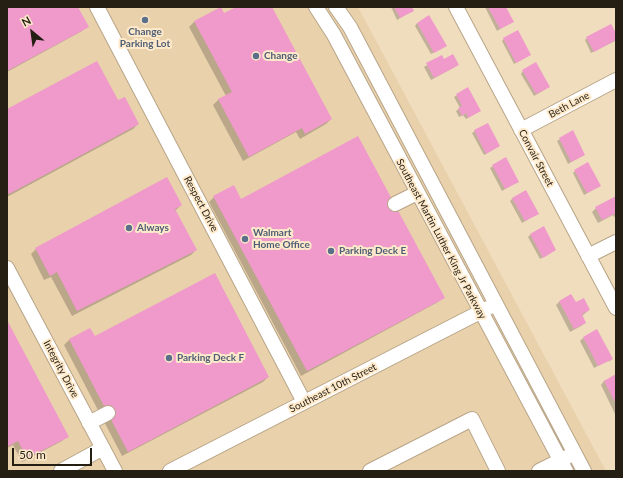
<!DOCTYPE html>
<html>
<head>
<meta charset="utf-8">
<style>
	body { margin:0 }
	#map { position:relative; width:623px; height:478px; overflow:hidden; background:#f0ddbe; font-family:Lato,sans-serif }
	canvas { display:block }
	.frame { position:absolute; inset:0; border:8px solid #251e13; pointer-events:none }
	.north { position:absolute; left:12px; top:12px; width:40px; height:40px; -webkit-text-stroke:3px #feeacb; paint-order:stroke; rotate:331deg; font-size:11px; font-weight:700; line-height:16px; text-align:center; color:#251e13 }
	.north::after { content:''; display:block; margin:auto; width:14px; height:18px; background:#251e13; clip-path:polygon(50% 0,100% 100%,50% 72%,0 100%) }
	.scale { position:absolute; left:12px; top:448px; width:80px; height:18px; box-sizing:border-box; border:2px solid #251e13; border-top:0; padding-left:5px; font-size:12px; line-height:14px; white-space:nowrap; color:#251e13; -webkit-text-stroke:3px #feeacb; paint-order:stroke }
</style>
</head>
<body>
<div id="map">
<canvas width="623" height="478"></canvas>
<div class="frame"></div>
<div class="north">N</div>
<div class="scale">50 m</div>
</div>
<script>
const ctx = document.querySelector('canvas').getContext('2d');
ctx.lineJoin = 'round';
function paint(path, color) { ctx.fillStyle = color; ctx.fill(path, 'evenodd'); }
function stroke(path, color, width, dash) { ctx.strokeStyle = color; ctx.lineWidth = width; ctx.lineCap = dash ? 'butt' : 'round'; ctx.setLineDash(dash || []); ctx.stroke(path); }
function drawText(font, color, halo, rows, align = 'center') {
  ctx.font = font + ' Lato,sans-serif'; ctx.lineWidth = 4; ctx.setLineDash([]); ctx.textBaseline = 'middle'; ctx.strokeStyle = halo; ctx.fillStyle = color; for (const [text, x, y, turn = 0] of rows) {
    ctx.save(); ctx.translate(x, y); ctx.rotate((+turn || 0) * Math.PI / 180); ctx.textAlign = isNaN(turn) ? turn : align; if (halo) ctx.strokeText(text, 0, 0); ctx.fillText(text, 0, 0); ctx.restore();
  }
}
const built = new Path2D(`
	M7,7H358L606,471H7Z`);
const shadow = new Path2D(`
	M7,7H77L87,26L82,31L7,72Z
	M238,7H270L331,119L326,124L300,139L296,132L243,161L213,105L218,100L226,96L189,27L194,22L220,8L224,15Z
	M391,7H411L412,11L397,20Z
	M485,7H505L512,22L497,31Z
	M417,23L443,48L431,54L415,26Z
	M616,35L615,41L591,53L585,40L587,38Z
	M504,39L530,55L514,64L502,41Z
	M442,56L444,60L455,67L431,80L424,67Z
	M523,71L546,89L534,96L521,74Z
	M468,89L480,111L466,119L463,115L459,117L456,111L460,108L454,97Z
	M118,102L138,124L133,129L7,197V111Z
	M475,131L499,146L484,155L472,133Z
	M572,132L584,155L568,164L557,141Z
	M493,166L518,181L502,191L490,168Z
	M575,171L600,186L584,195L573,173Z
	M214,197L241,200L443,297L438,302L301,376L209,202Z
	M616,197V216L614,217L613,215L598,223L592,212L596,208Z
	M513,198L537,214L522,223L510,201Z
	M181,205L175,211L196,250L191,255L72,316L51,277L44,280L31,254L36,249Z
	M531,234L555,250L540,259L528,237Z
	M559,302L575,303L589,310L582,316L585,323L581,326L570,332L556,305Z
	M7,322L67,436L62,441L22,462L13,445L7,448Z
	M90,329L94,338L268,377L263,382L122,456L64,345L69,340Z
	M583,338L612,359L609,362V360L594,368L580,341Z
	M616,376V413L615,414L601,385L604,381Z`);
const building = new Path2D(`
	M7,7H78L89,27L7,71Z
	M221,7L224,13L236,7H272L332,119L305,134L302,128L249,157L218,99L232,92L194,21Z
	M394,7H412L414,11L400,18Z
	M488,7H506L514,22L500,29Z
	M429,15L447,46L434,53L417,23Z
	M611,24L616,33V40L594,52L586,37Z
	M518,30L531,55L516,63L503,38Z
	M453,54L459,65L434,78L426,63L442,55L444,59Z
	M97,61L118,100L125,97L139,124L9,194L7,191V109Z
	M536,62L550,87L536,94L522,70Z
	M468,87L481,111L468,118L466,113L462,116L458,108L462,106L456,94Z
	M488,123L500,146L486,154L474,130Z
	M573,130L585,155L571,162L559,138Z
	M358,136L445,298L307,371L213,196L234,185L241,199Z
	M506,157L519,182L505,189L492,165Z
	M588,162L601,186L587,193L574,170Z
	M167,177L182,205L175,209L197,250L77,311L57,272L50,276L35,248Z
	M526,190L539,214L525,221L512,198Z
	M616,196V213L602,220L595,207Z
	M544,226L556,250L543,258L530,234Z
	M215,273L269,377L128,452L69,339L90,328L95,336Z
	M571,294L576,302L584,298L590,310L582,314L586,323L574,329L559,301Z
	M7,320L69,437L27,458L18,441L7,447Z
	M597,329L613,359L598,366L583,337Z
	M616,374V404L604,381Z`);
const minor = new Path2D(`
	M97,7L304,402
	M316,7L334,35L566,471
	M336,7L350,27L584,471
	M456,7L616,308
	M521,130L616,80
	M395,204L417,193
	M588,256L616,242
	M7,268L115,471
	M89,423L108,413
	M61,471L103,448
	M170,471L488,308
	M370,471L472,419L498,471
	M539,471L567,457`);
const markers = [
	[145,20,4,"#5c6f8a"],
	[256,56,4,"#5c6f8a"],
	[129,228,4,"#5c6f8a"],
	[245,239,4,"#5c6f8a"],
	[331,251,4,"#5c6f8a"],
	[169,358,4,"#5c6f8a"]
];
const serviceNames = [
	["Change",145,32,"center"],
	["Parking Lot",145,44,"center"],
	["Change",264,56],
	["Always",137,228],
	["Walmart",253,233],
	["Home Office",253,245],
	["Parking Deck E",339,251],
	["Parking Deck F",177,358]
];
const streetNames = [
	["Beth Lane",569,105,-28],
	["Convair Street",536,158,62],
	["Respect Drive",201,204,62],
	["Southeast Martin Luther King Jr Parkway",441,239,62],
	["Integrity Drive",61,369,62],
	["Southeast 10th Street",333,388,-27]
];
paint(built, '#e9d1ac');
paint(shadow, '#0003');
paint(building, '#f099cb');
stroke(minor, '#b8a588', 16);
stroke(minor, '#fff', 14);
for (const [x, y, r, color] of markers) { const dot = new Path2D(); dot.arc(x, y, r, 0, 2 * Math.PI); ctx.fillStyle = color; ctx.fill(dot); stroke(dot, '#feeacb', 1.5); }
drawText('bold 10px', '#4e5e75', '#feeacb', serviceNames, 'left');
drawText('10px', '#251e13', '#feeacb', streetNames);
</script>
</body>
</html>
